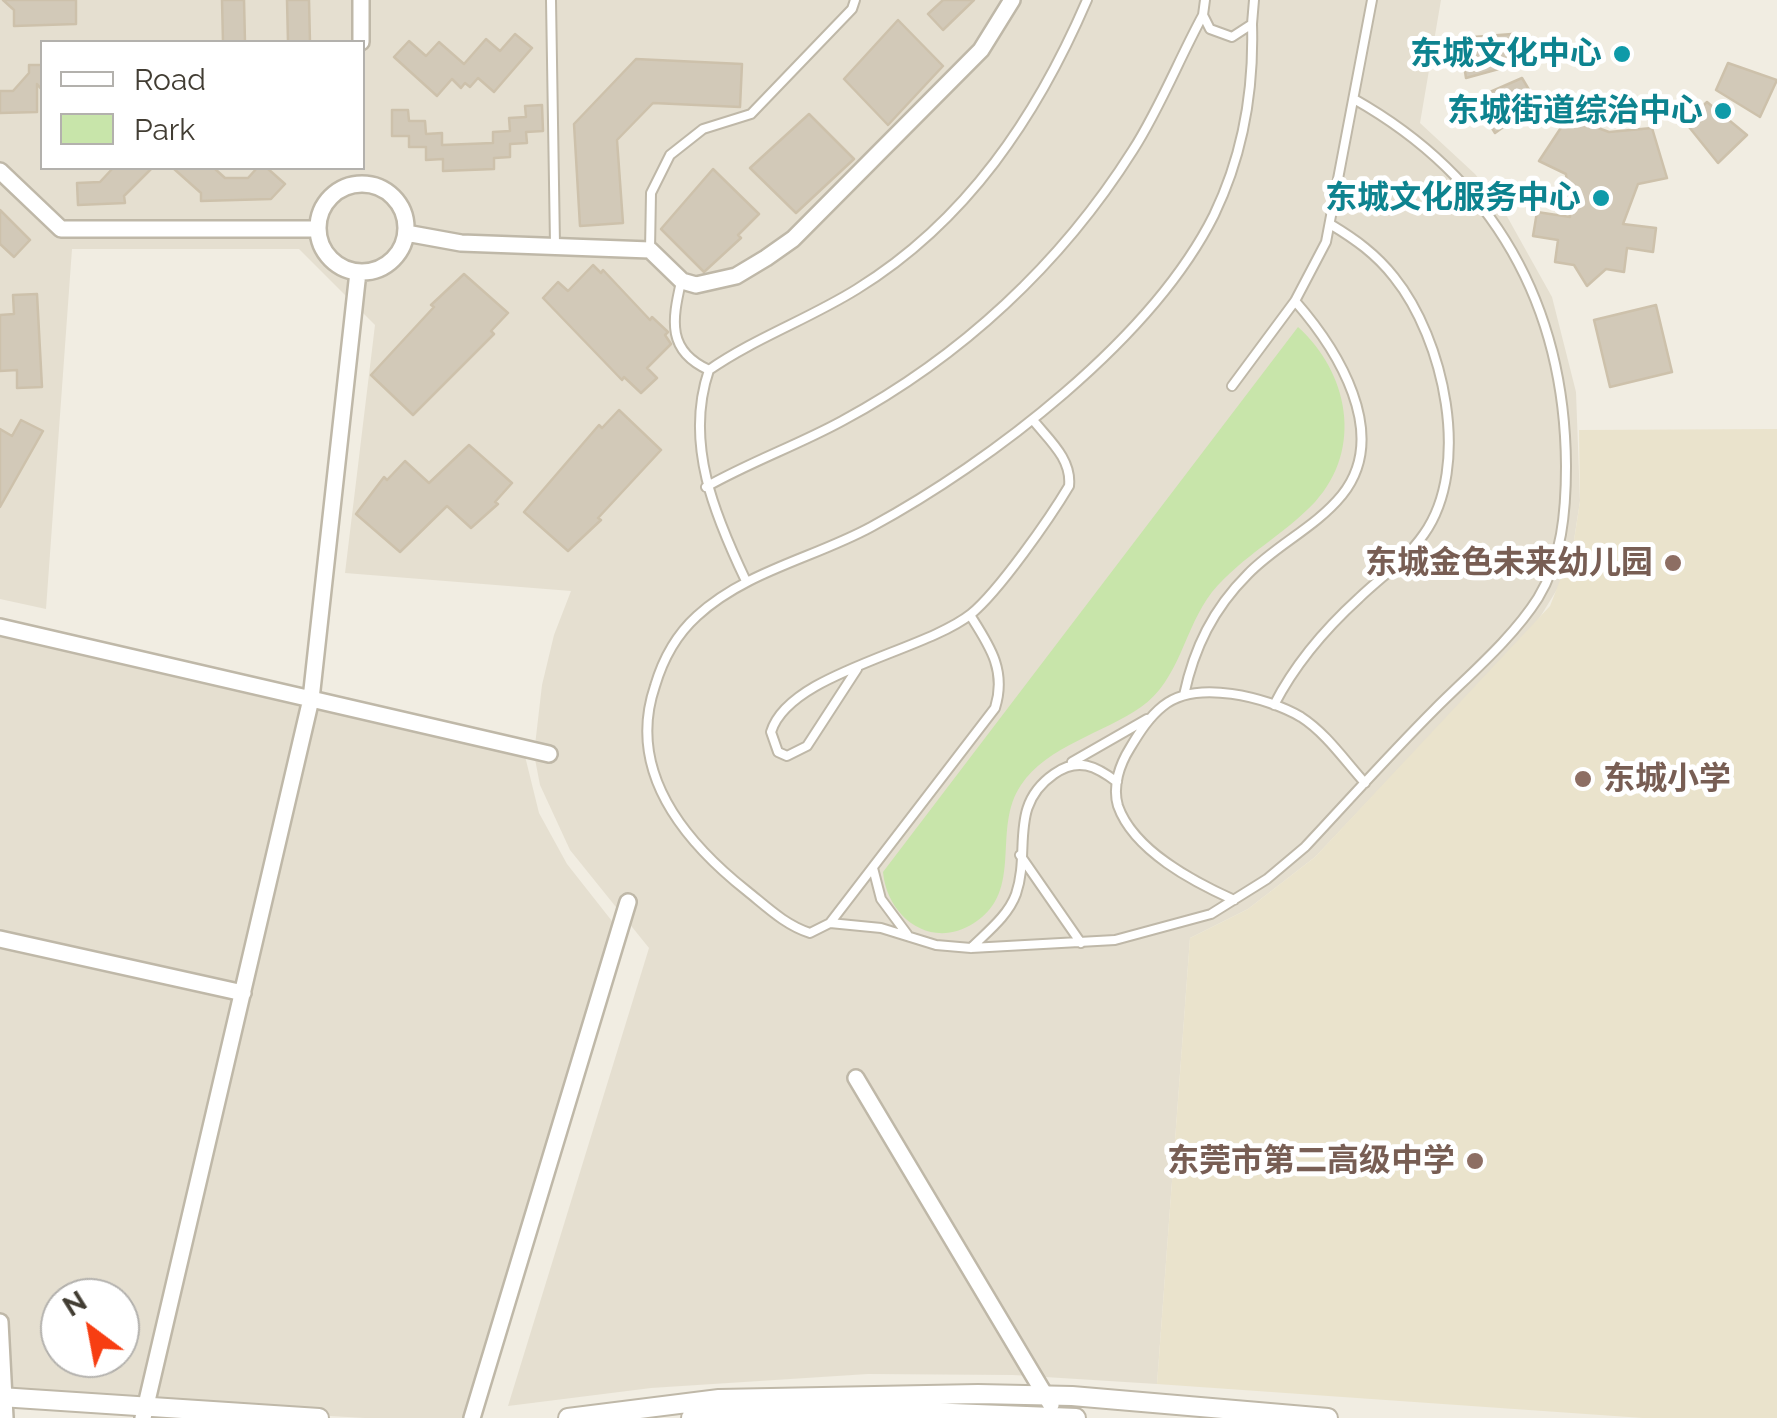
<!DOCTYPE html>
<html>
<head>
<meta charset="utf-8">
<style>
	body { margin:0 }
	#map { position:relative; width:1777px; height:1418px; overflow:hidden; background:#f1ede2; font-family:Raleway,sans-serif }
	canvas { display:block }
	.legend { position:absolute; left:40px; top:40px; width:325px; height:130px; box-sizing:border-box; background:#fff; border:2px solid #b3b1ad; margin:0; padding:12px 18px; list-style:none; font-size:30px; color:#423d33 }
	.legend li { display:flex; align-items:center; gap:20px; height:50px }
	.legend b { width:50px; border:2px solid #b3b1ad }
	.north { position:absolute; left:40px; top:1278px; width:100px; height:100px; box-sizing:border-box; background:#fff; border:2px solid #b3b1ad; border-radius:50%; rotate:328deg; font-size:28px; font-weight:700; line-height:40px; text-align:center; color:#423d33 }
	.north::after { content:''; display:block; margin:auto; width:35px; height:45px; background:#f73e12; clip-path:polygon(50% 0,100% 100%,50% 72%,0 100%) }
</style>
</head>
<body>
<div id="map">
<canvas width="1777" height="1418"></canvas>
<ul class="legend">
<li><b style="height:12px;background:#fff"></b>Road</li>
<li><b style="height:28px;background:#c8e5aa"></b>Park</li>
</ul>
<div class="north">N</div>
</div>
<script>
const ctx = document.querySelector('canvas').getContext('2d');
ctx.lineJoin = 'round';
function paint(path, color) { ctx.fillStyle = color; ctx.fill(path, 'evenodd'); }
function stroke(path, color, width, dash) { ctx.strokeStyle = color; ctx.lineWidth = width; ctx.lineCap = dash ? 'butt' : 'round'; ctx.setLineDash(dash || []); ctx.stroke(path); }
function drawText(font, color, halo, rows, align = 'center') {
  ctx.font = font + ' Raleway,"Noto Sans SC",sans-serif'; ctx.lineWidth = 10; ctx.setLineDash([]); ctx.textBaseline = 'middle'; ctx.strokeStyle = halo; ctx.fillStyle = color; for (const [text, x, y, turn = 0] of rows) {
    ctx.save(); ctx.translate(x, y); ctx.rotate((+turn || 0) * Math.PI / 180); ctx.textAlign = isNaN(turn) ? turn : align; if (halo) ctx.strokeText(text, 0, 0); ctx.fillText(text, 0, 0); ctx.restore();
  }
}
const residential = new Path2D(`
	M0,0H1441L1420,123L1475,174L1504,211L1552,297L1576,392L1580,501L1573,547L1564,578L1534,627L1315,857L1248,909L1190,938L1157,1384L1013,1375L868,1374L651,1388L508,1406L649,948L570,850L540,785L534,754L542,685L554,635L571,591L345,573L375,325L299,249H72L46,609L0,599ZM42,42H362V168H42Z
	M0,627L523,748L539,813L567,864L619,930L472,1418H365L0,1397ZM60,1298H120V1358H60Z`);
const education = new Path2D(`
	M1777,429V1418H1643L1157,1384L1190,938L1248,909L1315,857L1550,606L1573,547L1580,501L1579,430Z`);
const green = new Path2D(`
	M1298,327C1348,372 1364,448 1315,502C1284,535 1242,556 1212,592C1184,628 1180,680 1141,707C1104,733 1047,746 1021,785C991,829 1025,891 974,923C931,951 887,917 883,872Z`);
const building = new Path2D(`
	M3,0H76V24L14,26V10Z
	M222,0H244L245,42H223Z
	M287,0H309L310,42H288Z
	M943,0H974L943,30L928,14Z
	M898,20L943,66L888,125L844,79Z
	M515,34L532,48L494,92L478,78L470,87L465,83L461,88L452,79L437,96L394,57L409,41L426,56L439,42L464,64L486,39L500,51Z
	M1512,34L1517,64L1466,78L1460,38Z
	M636,59L742,64L740,107L653,103L617,140L623,223L580,226L574,124Z
	M1728,63L1777,80L1760,117L1716,90Z
	M29,65H42V90L37,84V112L0,113V91H13L29,73Z
	M1522,78L1537,103L1495,133L1474,99Z
	M1707,102L1747,135L1718,163L1685,122Z
	M542,105L543,131L526,132L527,143L510,144V157L494,158V169L443,171V159L426,160V147H409V136H392V110H408L409,121H425L426,134L442,133V145L493,143V132L510,131L509,118L526,117L525,106Z
	M809,114L854,159L796,213L750,168Z
	M1568,117L1609,132L1652,128L1667,178L1638,184L1623,224L1656,228L1653,252L1627,248L1624,272L1606,269L1587,286L1574,265L1555,262L1558,240L1533,236L1537,212L1570,217L1566,174L1539,161Z
	M113,168H152L124,196L125,203L78,205L77,183L100,182Z
	M173,168H214L225,178H248L257,168H267L285,184L271,199L201,201V193Z
	M713,169L759,214L738,235L741,238L704,272L661,229Z
	M0,210L30,240L14,257L0,244Z
	M593,265L601,273L603,270L650,320L652,317L668,332L665,335L671,344L647,368L657,378L641,393L624,377L622,380L543,298L558,282L568,291Z
	M464,274L508,313L491,331L494,334L413,415L371,375L434,307L431,305Z
	M37,294L42,387L17,388V370L0,371V315L14,314L13,295Z
	M1656,305L1672,372L1610,387L1594,320Z
	M619,410L661,450L598,518L601,520L568,551L524,512L599,425L602,428Z
	M21,420L43,431L0,507V429L12,436Z
	M469,445L512,483L495,502L498,504L471,528L447,506L400,552L356,514L384,477L387,480L405,461L429,483Z`);
const service = new Path2D(`
	M551,0L555,244
	M1205,0L1203,15L1210,29L1232,37L1252,24L1254,0
	M650,250L651,193L670,155L703,129L751,114L852,9L855,0
	M681,282C672,321 667,351 709,370
	M1232,386L1295,301L1326,242L1372,0
	M706,487C750,462 798,445 842,421C961,357 1061,264 1133,150C1160,108 1179,59 1203,15
	M746,581C715,516 684,443 709,370C755,338 809,319 857,289C967,221 1037,116 1087,0
	M970,615C989,645 1007,670 995,708L830,923L810,933C785,925 767,907 747,891C684,841 626,771 655,686C663,659 676,635 697,616C746,571 814,558 871,527C991,462 1152,339 1214,215C1243,155 1254,89 1252,24
	M857,669L807,746L787,756L778,752L771,732C789,673 923,652 971,614C999,591 1050,518 1069,486C1072,459 1049,440 1033,420
	M1184,695C1194,648 1213,609 1248,574C1276,545 1316,527 1342,495C1391,434 1337,349 1295,301
	M1274,705C1295,664 1325,629 1359,598C1381,577 1406,560 1424,534C1472,466 1444,339 1394,277C1376,254 1355,239 1330,224
	M1072,762L1147,719
	M1020,855L1081,943
	M873,868L881,899L907,934
	M1234,900C1194,882 1134,851 1118,806C1112,786 1120,764 1130,748C1139,733 1149,717 1163,706C1196,679 1267,697 1301,717C1326,733 1345,761 1365,783
	M830,923L881,928L936,945L971,948L1115,940L1211,914L1267,879L1305,847C1348,801 1390,754 1435,709C1469,675 1512,639 1538,598C1562,559 1566,511 1566,466C1565,305 1494,178 1354,99
	M971,948C987,932 1008,916 1016,894C1031,850 1008,806 1054,774C1078,757 1096,766 1117,782`);
const minor = new Path2D(`
	M361,0V42
	M0,171L61,229H318
	M318 228a44 44 0 1 1 88 0a44 44 0 1 1-88 0Z
	M406,233L461,243L650,250L682,281L696,285L736,276L766,258L793,239L981,50L1012,0
	M0,627L549,754
	M0,939L243,993
	M856,1078L1051,1405
	M0,1322L5,1418
	M143,1418L311,699L358,272
	M472,1418L628,902`);
const tertiary = new Path2D(`
	M0,1397L319,1418
	M568,1418L719,1399L978,1394L1072,1396L1328,1418
	M691,1418L902,1411L1076,1418`);
const markers = [
	[1622,54,10,"#0f9aa8"],
	[1723,111,10,"#0f9aa8"],
	[1601,198,10,"#0f9aa8"],
	[1673,563,10,"#8d6e63"],
	[1583,779,10,"#8d6e63"],
	[1475,1161,10,"#8d6e63"]
];
const cultureNames = [
	["东城文化中心",1602,54],
	["东城街道综治中心",1703,111],
	["东城文化服务中心",1581,198]
];
const educationNames = [
	["东城金色未来幼儿园",1653,563],
	["东城小学",1603,779,"left"],
	["东莞市第二高级中学",1455,1161]
];
paint(residential, '#e5dfd0');
paint(education, '#eae3cc');
paint(green, '#c8e5aa');
paint(building, '#d2c9b8');
stroke(building, '#cdc1ab', 2.5);
stroke(service, '#bfb8a8', 12);
stroke(minor, '#bfb8a8', 20);
stroke(tertiary, '#bfb8a8', 22);
stroke(service, '#fff', 8);
stroke(minor, '#fff', 15);
stroke(tertiary, '#fff', 18);
for (const [x, y, r, color] of markers) { const dot = new Path2D(); dot.arc(x, y, r, 0, 2 * Math.PI); ctx.fillStyle = color; ctx.fill(dot); stroke(dot, '#fff', 4); }
drawText('bold 32px', '#0d838f', '#fff', cultureNames, 'right');
drawText('bold 32px', '#785e54', '#fff', educationNames, 'right');
</script>
</body>
</html>
